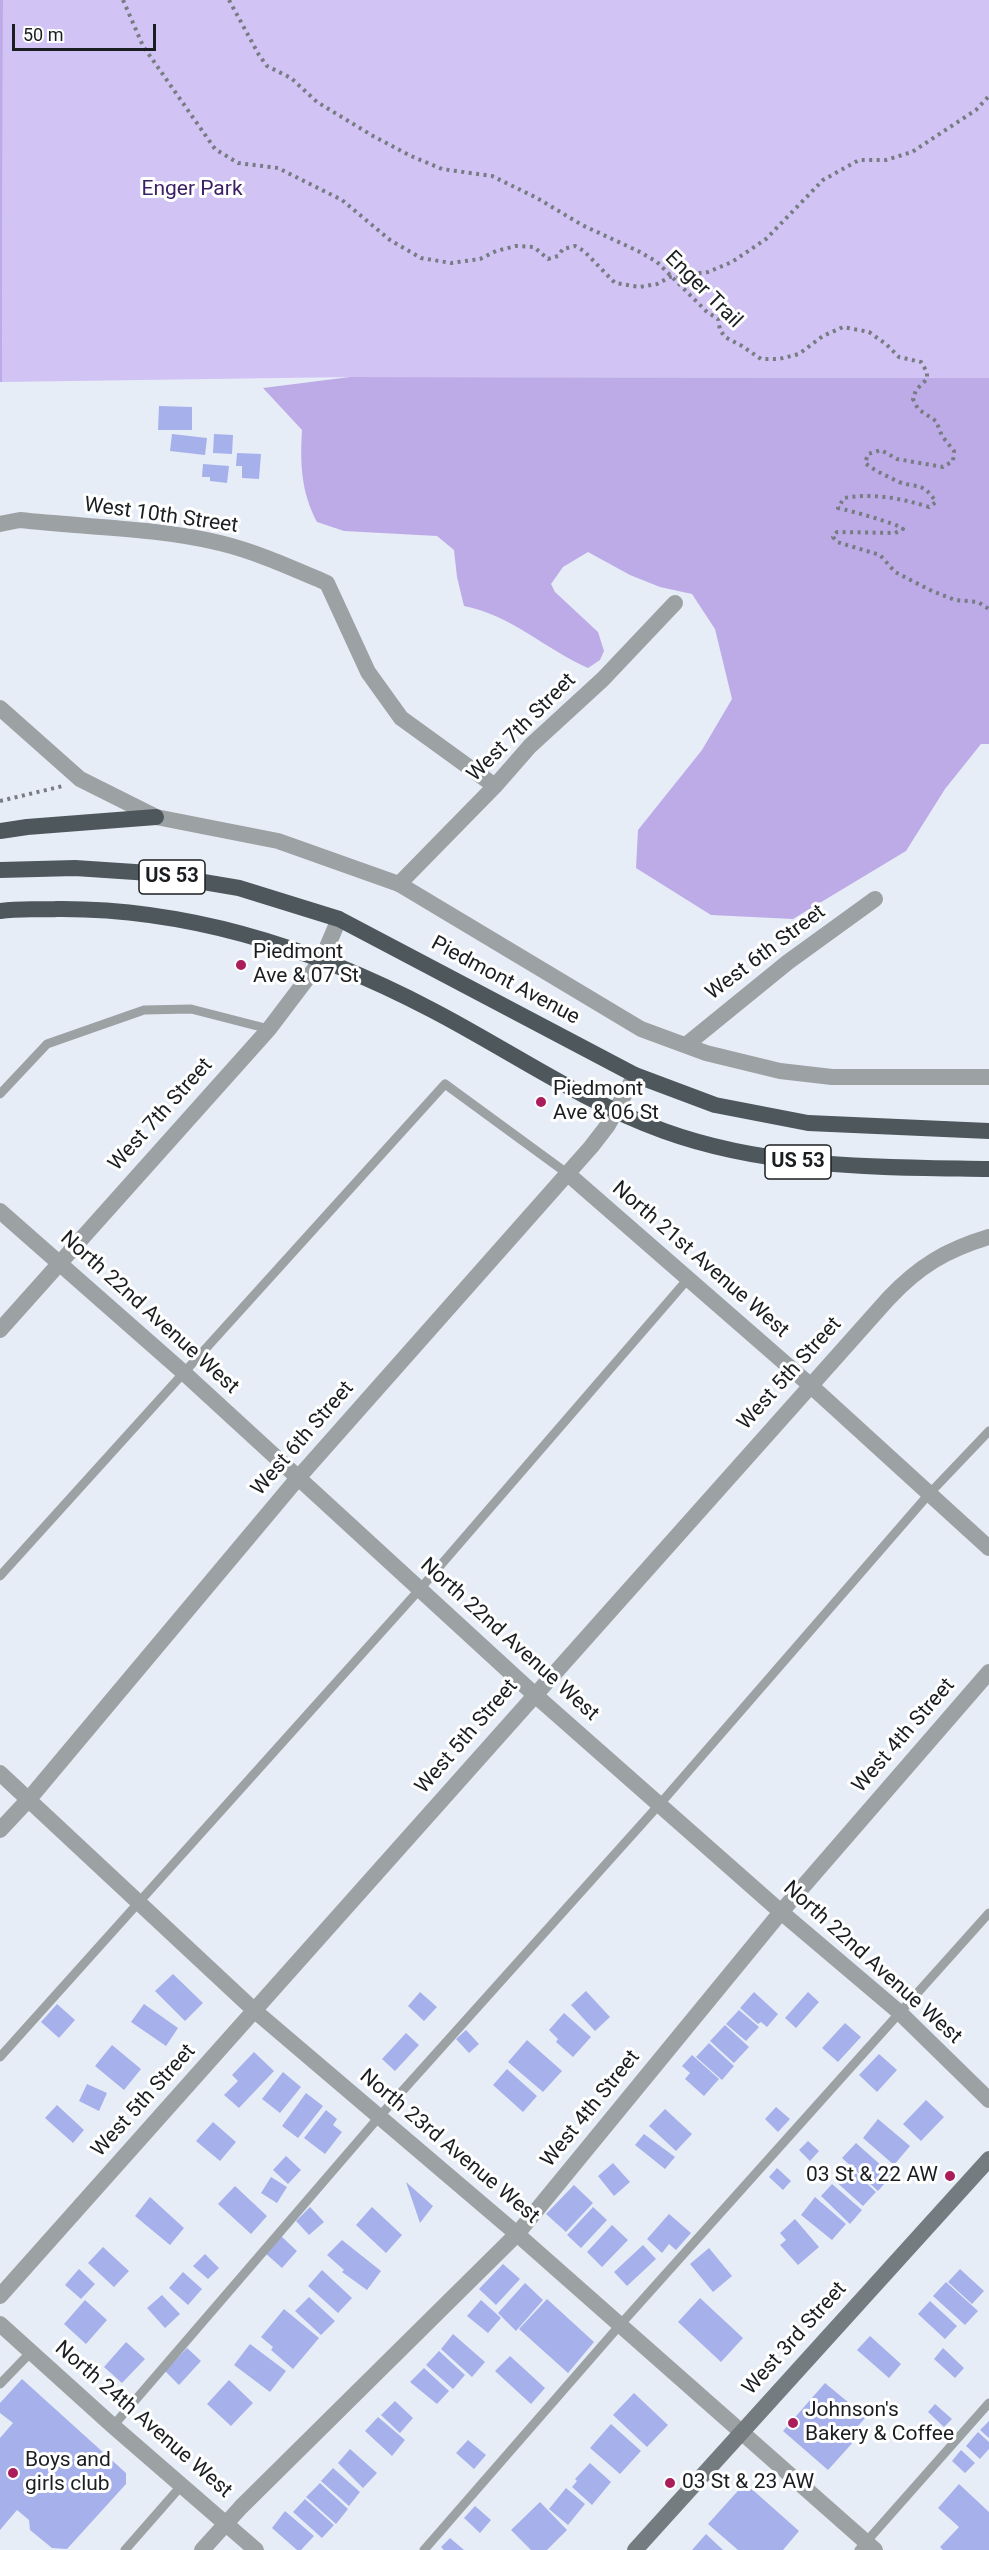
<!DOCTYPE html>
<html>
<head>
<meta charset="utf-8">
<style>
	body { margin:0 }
	#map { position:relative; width:989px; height:2550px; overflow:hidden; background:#e6edf7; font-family:Roboto,sans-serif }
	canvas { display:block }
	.scale { position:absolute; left:12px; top:24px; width:144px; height:27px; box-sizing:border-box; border:3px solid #1b1e21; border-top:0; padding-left:8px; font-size:18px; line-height:21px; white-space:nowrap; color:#1b1e21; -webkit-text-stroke:4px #fff; paint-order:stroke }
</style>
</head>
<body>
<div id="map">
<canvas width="989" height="2550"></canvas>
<div class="scale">50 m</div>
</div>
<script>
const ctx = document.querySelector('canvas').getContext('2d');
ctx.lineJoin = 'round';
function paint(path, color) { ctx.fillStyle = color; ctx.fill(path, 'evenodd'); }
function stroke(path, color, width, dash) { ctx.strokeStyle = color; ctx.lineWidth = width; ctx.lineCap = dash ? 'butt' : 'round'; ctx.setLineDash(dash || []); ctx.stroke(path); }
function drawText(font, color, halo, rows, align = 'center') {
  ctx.font = font + ' Roboto,sans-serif'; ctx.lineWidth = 6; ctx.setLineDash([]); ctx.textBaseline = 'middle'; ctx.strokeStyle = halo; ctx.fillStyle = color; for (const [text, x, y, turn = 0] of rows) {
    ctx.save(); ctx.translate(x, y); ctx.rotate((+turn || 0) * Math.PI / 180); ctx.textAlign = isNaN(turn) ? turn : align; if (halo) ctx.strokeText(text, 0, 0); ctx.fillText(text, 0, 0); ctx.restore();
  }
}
const green = new Path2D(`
	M3,0H989V378L350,377L2,382Z`);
const forest = new Path2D(`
	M0,0H3L2,382H0Z
	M350,377L989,378V744H981L945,789L906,851L793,919L711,915L636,868L638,830L702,750L732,699L715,629L692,594L660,587L630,575L588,552L563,567L551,584L555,592L598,632L604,651L600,660L588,668C545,649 511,615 464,606L457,577L454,550L437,536L344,531L317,522C301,492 300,463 302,430L263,388Z`);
const building = new Path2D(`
	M159,406L192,407V430H158Z
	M172,434L207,438L205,455L170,451Z
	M214,434L233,435L232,454L213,453Z
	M237,453L261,454L259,479L242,478V466H236Z
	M203,464L229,466L227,483L210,481V477H202Z
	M173,1974L203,2003L185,2021L155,1991Z
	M586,1991L610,2017L595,2031L571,2005Z
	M420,1992L437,2007L424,2021L408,2006Z
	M754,1992L778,2014L767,2027L761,2022L758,2024L740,2008Z
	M808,1992L819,2002L796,2028L785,2018Z
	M57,2004L75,2020L59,2038L41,2022Z
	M144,2004L178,2028L166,2046L131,2022Z
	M739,2010L759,2027L746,2041L726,2024Z
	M564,2013L591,2037L573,2057L556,2042L558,2039L549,2030Z
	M845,2023L861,2037L838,2062L822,2048Z
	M725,2025L749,2047L734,2063L710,2041Z
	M466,2030L479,2044L469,2053L456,2039Z
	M406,2033L419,2045L395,2071L382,2059Z
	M527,2040L562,2071L543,2092L508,2062Z
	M709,2043L734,2066L722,2080L696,2057Z
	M112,2045L141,2069L124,2090L95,2066Z
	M254,2052L274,2071L239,2108L224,2095L238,2081L232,2075Z
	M879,2054L897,2070L877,2092L859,2075Z
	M692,2055L719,2079L704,2096L685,2079L690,2073L682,2066Z
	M507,2069L537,2096L523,2112L493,2085Z
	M283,2072L301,2087L280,2113L262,2099Z
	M87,2084L107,2093L99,2111L79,2101Z
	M306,2093L323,2106L298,2138L282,2126Z
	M926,2100L944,2117L921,2141L903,2124Z
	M57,2105L84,2130L73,2143L45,2118Z
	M776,2107L790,2119L778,2132L765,2119Z
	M665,2109L692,2134L676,2151L649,2126Z
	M326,2110L337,2119L333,2125L342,2132L325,2154L304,2138Z
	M878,2119L910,2146L894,2165L863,2138Z
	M213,2122L236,2142L220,2161L196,2141Z
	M644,2134L675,2157L665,2169L635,2145Z
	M808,2141L819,2151L810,2161L799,2150Z
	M856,2143L892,2175L878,2191L842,2158Z
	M286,2156L301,2170L288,2184L273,2170Z
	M613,2163L630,2182L614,2196L598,2176Z
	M846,2164L876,2192L863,2206L833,2179Z
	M777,2168L791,2181L783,2190L769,2177Z
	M271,2177L287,2187L277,2203L261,2193Z
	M406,2182L433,2206L420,2223Z
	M832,2184L862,2210L850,2224L821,2196Z
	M574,2185L593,2203L566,2232L546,2214Z
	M235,2186L267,2216L251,2234L218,2204Z
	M150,2197L184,2228L170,2245L135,2216Z
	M815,2197L846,2224L832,2240L801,2215Z
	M310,2207L324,2222L309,2235L296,2221Z
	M372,2207L402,2235L386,2253L356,2225Z
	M593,2207L607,2220L581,2248L567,2235Z
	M669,2214L691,2233L676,2250L669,2244L662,2253L647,2239Z
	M795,2219L819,2247L798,2265L780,2245L786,2240L780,2233Z
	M612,2225L628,2240L602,2267L587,2252Z
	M281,2236L297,2251L282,2268L265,2253Z
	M342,2240L381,2271L367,2290L342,2272L344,2270L327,2255Z
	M643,2245L656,2259L627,2286L614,2272Z
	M103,2247L129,2271L114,2287L88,2263Z
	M709,2248L732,2276L713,2292L690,2264Z
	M205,2254L219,2268L208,2279L193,2266Z
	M503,2264L520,2279L496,2305L479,2289Z
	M79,2269L95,2284L81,2299L65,2285Z
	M960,2269L984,2291L972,2304L948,2282Z
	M322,2270L352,2298L338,2313L308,2286Z
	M183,2272L202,2289L188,2305L169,2288Z
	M946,2282L978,2311L965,2325L933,2296Z
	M525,2283L543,2300L516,2331L498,2313Z
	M162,2295L180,2314L165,2328L147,2308Z
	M309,2297L335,2321L321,2335L295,2311Z
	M700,2298L743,2338L721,2362L678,2322Z
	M547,2299L594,2342L568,2373L519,2329Z
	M85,2300L107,2320L86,2344L64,2324Z
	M481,2300L501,2318L488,2333L467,2316Z
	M930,2301L957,2326L945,2339L918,2314Z
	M284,2309L319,2338L293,2369L271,2350L273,2347L261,2337Z
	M453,2334L485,2362L472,2377L441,2349Z
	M870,2336L901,2364L889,2378L857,2350Z
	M126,2342L145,2359L122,2383L104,2367Z
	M250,2344L286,2371L270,2392L234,2365Z
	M187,2348L201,2361L179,2385L165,2371Z
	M943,2348L964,2368L955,2378L934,2359Z
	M439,2351L465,2375L453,2389L426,2365Z
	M510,2356L545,2388L531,2404L495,2371Z
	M424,2368L449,2391L437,2404L410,2382Z
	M22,2379L126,2473V2484L67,2549L52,2548L30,2530L29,2520L17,2510L0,2530V2438L13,2423L0,2413V2403Z
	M229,2380L253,2403L231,2426L207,2404Z
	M825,2383L866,2417L851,2434L856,2439L828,2470L783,2431Z
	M634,2393L668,2425L647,2447L613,2415Z
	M395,2401L413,2418L400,2433L381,2415Z
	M935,2404L952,2419L944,2427L928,2412Z
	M378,2417L405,2440L392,2456L365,2431Z
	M989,2421V2438L980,2430Z
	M611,2424L641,2451L620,2474L590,2448Z
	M978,2432L989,2442V2449L980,2459L966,2446Z
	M468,2440L486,2455L474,2469L456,2453Z
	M350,2449L377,2473L363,2488L338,2463Z
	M961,2450L975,2463L965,2473L952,2461Z
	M590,2463L611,2482L592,2505L572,2487L577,2481L575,2479Z
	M333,2468L360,2492L349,2506L321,2481Z
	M320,2483L348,2509L336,2524L306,2497Z
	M745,2483L799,2531L783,2550H738L708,2524Z
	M959,2484L989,2512V2550H943L940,2547L959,2527L938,2508Z
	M566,2488L585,2504L568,2525L549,2509Z
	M305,2499L334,2525L322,2538L293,2512Z
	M540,2502L567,2530L547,2550H531L511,2530Z
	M475,2506L491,2520L480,2533L464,2518Z
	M285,2511L314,2536L301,2550H297L272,2528Z
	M706,2534L723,2550H692Z
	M450,2538L464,2550H444L441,2547Z`);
const path = new Path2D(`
	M123,0L143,46L215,149L238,163L278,168L342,200L390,240L421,258L451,263L480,259L496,251L516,246L534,247L548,259L558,256L563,249L575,246L584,251L615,283L640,287L657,284L670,277L708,272L732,262L766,239L823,180L859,160H886L912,152L976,110L989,96
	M229,0L259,55L267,66L291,78L317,102L373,136L411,156L442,169L492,176L537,198L582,225L638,251L657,262L707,312L718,319L720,330L725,337L742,346L761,359H779L799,354L823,336L843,327L869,332L886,344L899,357L921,362L927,372V379L916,390L913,399L918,409L936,421L942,436L954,451L953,461L943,467L897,459L881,450L868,454L865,463C875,471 887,476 899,482C918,489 922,481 936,502L929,507C900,498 874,493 844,498L838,508C851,511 896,523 903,529L895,533L837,532L833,537L837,542L880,555L895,572L932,591L955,600L978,602L989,609
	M0,801L63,786`);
const service = new Path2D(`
	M0,1094L47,1044L144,1010L191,1009L269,1029
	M0,1576L445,1084L568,1174
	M0,2057L420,1589L687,1280
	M0,2384L31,2352
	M113,2426L379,2117L666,1797L929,1494L989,1431
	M125,2550L182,2485
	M424,2550L620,2325L989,1913
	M859,2550L989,2403`);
const minor = new Path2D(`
	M0,524L20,520C84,527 158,528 220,543C257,552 292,568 327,583L368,672L401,718L495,786
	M399,884L495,786L530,746L603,679L675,603
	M686,1045L788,962L875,899
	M568,1174L810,1385
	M0,1211L183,1372L535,1695L781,1912L899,2012L989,2100
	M0,1330L269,1029L322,959L339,919
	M0,1773L255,2011L517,2234L875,2550
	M0,1830L29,1799L298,1478L591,1147L608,1125L635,1075
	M202,2550L241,2507L517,2234L781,1912L989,1672`);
const tertiary = new Path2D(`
	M0,708L80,779L156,817L278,841L399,884L641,1029L706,1053L780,1071L832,1077H989
	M810,1385L989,1548
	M0,2296L888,1299C919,1266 946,1250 989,1237
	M0,2324L113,2426L256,2550`);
const secondary = new Path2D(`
	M635,2550L989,2159`);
const trunk = new Path2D(`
	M0,831L27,827L156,817
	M0,870L75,868L150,873L239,888L339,919L635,1075L715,1105L808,1123L989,1131
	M0,911C19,908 38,910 57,909C189,908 316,949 432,1010C509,1050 581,1101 664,1131C769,1169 879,1167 989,1169`);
const markers = [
	[241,965,6,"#aa1c5a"],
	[541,1102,6,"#aa1c5a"],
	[950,2176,6,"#aa1c5a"],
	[793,2423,6,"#aa1c5a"],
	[13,2473,6,"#aa1c5a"],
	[670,2483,6,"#aa1c5a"]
];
const shields = [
	[172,877,66],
	[798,1162,66]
];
const shieldNames = [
	["US 53",172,877],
	["US 53",798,1162]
];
const parkNames = [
	["Enger Park",192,190]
];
const streetNames = [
	["Enger Trail",703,290,45],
	["West 10th Street",161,516,8],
	["West 7th Street",522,728,-45],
	["West 6th Street",766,953,-37],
	["Piedmont Avenue",505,981,28],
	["West 7th Street",161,1115,-48],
	["North 21st Avenue West",700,1260,41],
	["North 22nd Avenue West",149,1313,42],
	["West 5th Street",790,1374,-48],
	["West 6th Street",303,1439,-49],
	["North 22nd Avenue West",509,1640,42],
	["West 4th Street",904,1736,-49],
	["West 5th Street",467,1737,-49],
	["North 22nd Avenue West",872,1963,42],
	["West 5th Street",144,2101,-48],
	["West 4th Street",591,2109,-51],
	["North 23rd Avenue West",449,2147,40],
	["West 3rd Street",795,2339,-48],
	["North 24th Avenue West",143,2420,41]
];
const poiNames = [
	["Piedmont",253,953],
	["Ave & 07 St",253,977],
	["Piedmont",553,1090],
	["Ave & 06 St",553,1114],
	["03 St & 22 AW",938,2176,"right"],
	["Johnson's",805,2411],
	["Bakery & Coffee",805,2435],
	["Boys and",25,2461],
	["girls club",25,2485],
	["03 St & 23 AW",682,2483]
];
paint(green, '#d1c3f4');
paint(forest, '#bdabe7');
paint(building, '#a6b0eb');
stroke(path, '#777c82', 4, [3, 4.5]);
stroke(service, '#9ca1a3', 9);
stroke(minor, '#9ca1a3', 16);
stroke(tertiary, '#9ca1a3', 16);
stroke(secondary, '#757c80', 16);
stroke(trunk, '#4e585c', 16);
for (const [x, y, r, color] of markers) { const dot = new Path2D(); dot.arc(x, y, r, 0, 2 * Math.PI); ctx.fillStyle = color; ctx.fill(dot); stroke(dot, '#fff', 2); }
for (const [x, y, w] of shields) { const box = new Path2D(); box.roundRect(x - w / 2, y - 17, w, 34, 4.5); ctx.fillStyle = '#fff'; ctx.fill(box); stroke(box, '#1b1e21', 1.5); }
drawText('bold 20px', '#1b1e21', null, shieldNames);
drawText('21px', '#3d2166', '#fff', parkNames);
drawText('21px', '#1b1e21', '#fff', streetNames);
drawText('21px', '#1b1e21', '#fff', poiNames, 'left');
</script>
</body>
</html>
